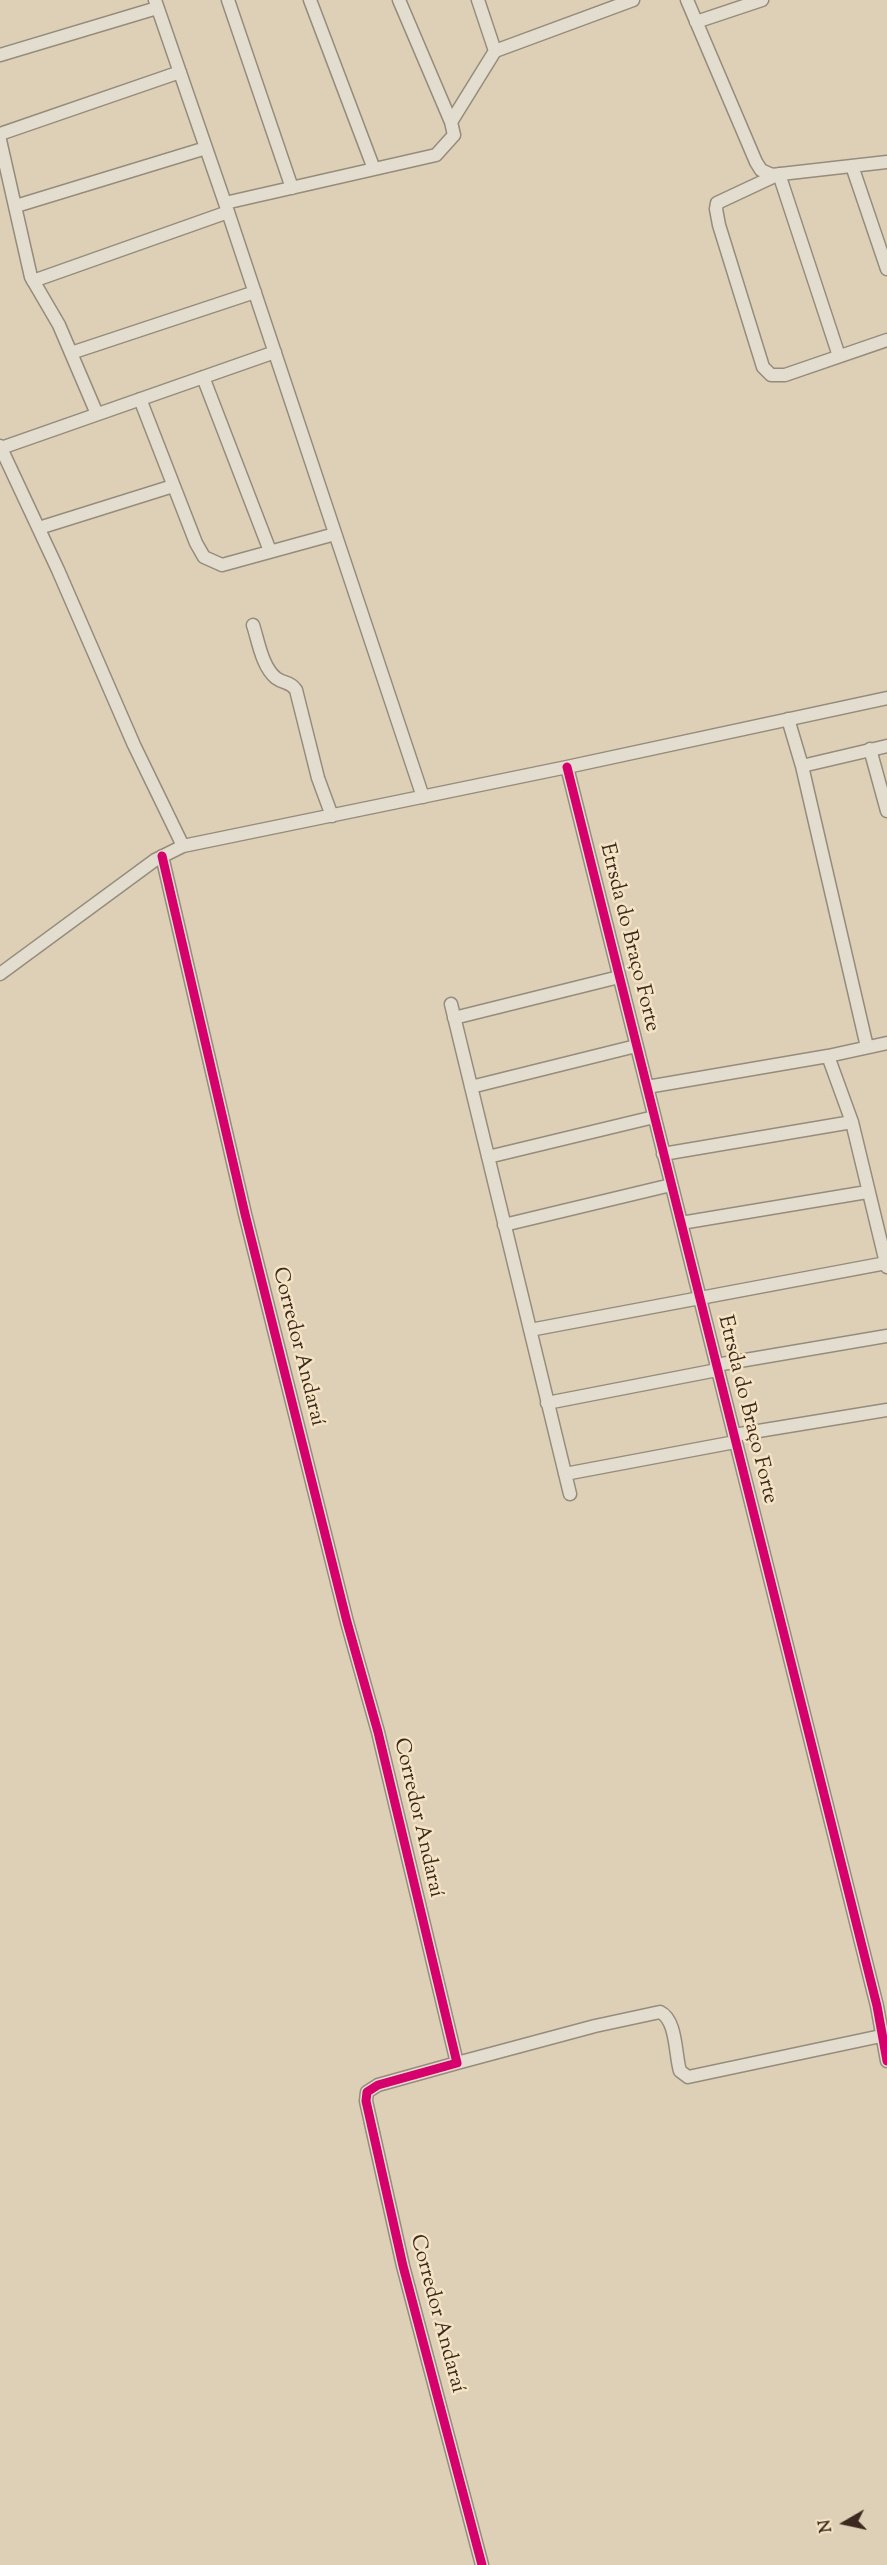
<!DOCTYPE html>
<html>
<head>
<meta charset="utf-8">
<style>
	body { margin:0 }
	#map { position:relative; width:887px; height:2565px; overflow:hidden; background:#ddd0b6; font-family:"Sorts Mill Goudy",serif }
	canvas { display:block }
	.north { position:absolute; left:815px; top:2493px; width:60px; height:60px; -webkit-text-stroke:4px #f4e4c4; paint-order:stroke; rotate:261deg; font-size:16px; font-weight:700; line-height:24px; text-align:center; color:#3c281f }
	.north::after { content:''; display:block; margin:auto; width:21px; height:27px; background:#3c281f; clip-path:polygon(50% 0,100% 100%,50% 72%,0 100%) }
</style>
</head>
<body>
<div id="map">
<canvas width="887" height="2565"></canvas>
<div class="north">N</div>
</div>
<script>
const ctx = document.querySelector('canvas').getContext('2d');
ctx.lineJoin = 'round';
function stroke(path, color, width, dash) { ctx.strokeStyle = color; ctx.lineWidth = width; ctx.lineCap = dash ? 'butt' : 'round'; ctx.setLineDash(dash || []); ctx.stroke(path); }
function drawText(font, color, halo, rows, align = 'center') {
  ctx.font = font + ' "Sorts Mill Goudy",serif'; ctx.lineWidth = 5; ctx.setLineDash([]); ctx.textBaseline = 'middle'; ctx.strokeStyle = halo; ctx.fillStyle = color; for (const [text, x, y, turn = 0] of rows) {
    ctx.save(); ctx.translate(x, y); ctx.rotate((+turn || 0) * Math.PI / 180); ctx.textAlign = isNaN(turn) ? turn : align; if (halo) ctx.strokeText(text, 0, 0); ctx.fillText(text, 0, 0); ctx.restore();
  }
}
const minor = new Path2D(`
	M155,0L225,203L423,797
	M228,0L292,188
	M310,0L374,169
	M687,0L756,162L761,170L772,175L887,162
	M696,22L762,0
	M495,51L633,0
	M0,55L157,8
	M451,122L495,51L478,0
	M0,134L180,72
	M0,140L31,277L59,325L97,414
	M852,166L887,269
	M225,203L436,155L454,135L451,122L399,0
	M16,206L206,148
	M33,281L228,212
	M71,353L255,292
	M839,356L779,174L717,203L716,209L719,225L763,367L771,375H785L887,340
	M203,377L270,551
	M140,399L196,543L204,557L222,565L335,534
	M0,446L58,570L134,745L183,846
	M1,448L275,352
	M39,528L173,486
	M253,625C258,640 262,667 276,678C284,684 290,681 296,690L318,778L332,816
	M788,719L802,766L867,1047
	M870,749L887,811
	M802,766L887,746
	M567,767L877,2006L887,2061
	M162,856L245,1214L347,1622L378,1732L457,2063L378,2085L367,2092L366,2101L403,2266L482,2565
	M0,974L155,860L183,846L567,767L887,698
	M451,1004L570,1494
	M454,1018L619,977
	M828,1056L887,1043
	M471,1087L636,1046
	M647,1087L828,1056L852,1122L887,1267
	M663,1154L852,1122
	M488,1157L654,1117
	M681,1223L867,1192
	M504,1225L671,1185
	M530,1330L886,1263
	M716,1365L887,1336
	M547,1403L717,1370
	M734,1435L887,1410
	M565,1474L735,1442
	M457,2063L595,2026L660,2012C677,2020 675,2055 680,2071L688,2077L881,2036`);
const cycleway = new Path2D(`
	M567,767L877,2006L887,2061
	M162,856L245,1214L347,1622L378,1732L457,2063L378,2085L367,2092L366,2101L403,2266L482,2565`);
const streetNames = [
	["Etrsda do Braço Forte",628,938,76],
	["Corredor Andaraí",297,1347,76],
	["Etrsda do Braço Forte",746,1410,76],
	["Corredor Andaraí",417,1818,77],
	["Corredor Andaraí",436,2314,75]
];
stroke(minor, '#968c7c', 15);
stroke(minor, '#e3ddd0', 12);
stroke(cycleway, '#d6006c', 9);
drawText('21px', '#3c281f', '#f4e4c4', streetNames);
</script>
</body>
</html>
